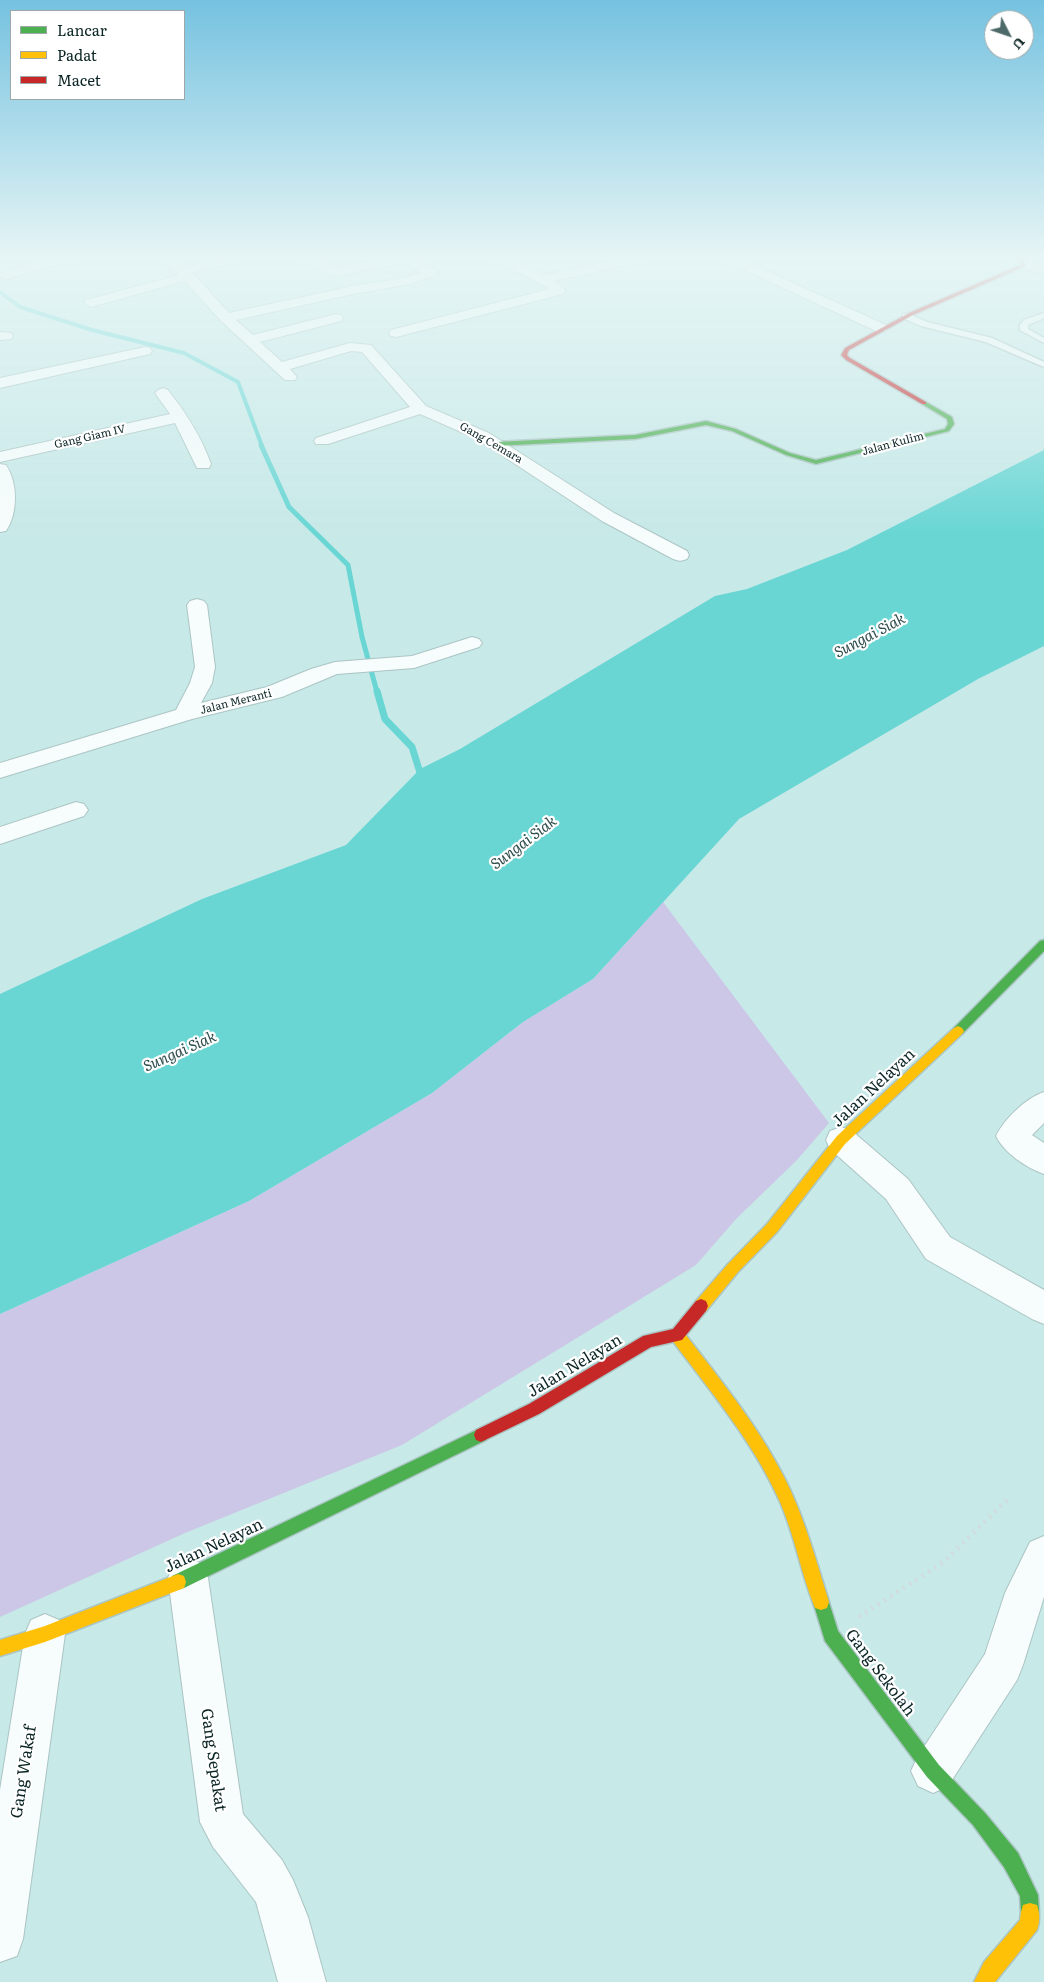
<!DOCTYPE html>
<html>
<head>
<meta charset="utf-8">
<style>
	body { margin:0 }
	#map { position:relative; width:1044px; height:1982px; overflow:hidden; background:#c7e9e8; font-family:Literata,serif }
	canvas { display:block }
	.legend { position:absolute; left:10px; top:10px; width:175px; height:90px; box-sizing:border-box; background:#fff; border:1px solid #9ea8a8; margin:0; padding:6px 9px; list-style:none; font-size:15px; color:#0c2625 }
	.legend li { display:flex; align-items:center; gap:10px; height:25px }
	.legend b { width:25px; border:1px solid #9ea8a8 }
	.north { position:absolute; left:984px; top:10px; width:50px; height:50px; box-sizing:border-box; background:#fff; border:1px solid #9ea8a8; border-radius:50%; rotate:131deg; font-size:14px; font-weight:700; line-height:20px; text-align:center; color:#0c2625 }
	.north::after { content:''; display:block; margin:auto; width:18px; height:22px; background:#4d6a69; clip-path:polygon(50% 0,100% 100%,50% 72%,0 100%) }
</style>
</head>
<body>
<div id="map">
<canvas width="1044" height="1982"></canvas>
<ul class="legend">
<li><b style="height:6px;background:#4caf50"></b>Lancar</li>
<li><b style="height:6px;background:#ffc107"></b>Padat</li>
<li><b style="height:6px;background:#c62828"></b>Macet</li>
</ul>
<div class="north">U</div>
</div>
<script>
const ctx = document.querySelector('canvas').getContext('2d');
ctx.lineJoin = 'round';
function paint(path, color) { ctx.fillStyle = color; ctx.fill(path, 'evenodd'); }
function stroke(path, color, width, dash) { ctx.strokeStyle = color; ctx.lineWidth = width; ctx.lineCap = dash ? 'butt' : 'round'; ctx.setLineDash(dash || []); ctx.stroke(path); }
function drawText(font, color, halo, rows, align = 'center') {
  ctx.font = font + ' Literata,serif'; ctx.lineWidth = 4.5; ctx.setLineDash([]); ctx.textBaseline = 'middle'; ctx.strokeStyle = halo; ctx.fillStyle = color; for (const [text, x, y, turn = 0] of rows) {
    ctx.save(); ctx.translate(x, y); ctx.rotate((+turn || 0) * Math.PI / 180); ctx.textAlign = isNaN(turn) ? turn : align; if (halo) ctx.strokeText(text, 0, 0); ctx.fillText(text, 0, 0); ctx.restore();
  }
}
const green = new Path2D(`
	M663,902L829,1123L797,1160L736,1219L696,1265L402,1445L185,1533L0,1617V1314L249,1201L432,1093L523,1022L593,979Z`);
const water = new Path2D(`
	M1044,450V646L978,679L739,819L593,979L523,1022L432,1093L249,1201L0,1314V994L202,899L346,845L420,769L460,749L715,596L747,589L847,550Z`);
const streamFar2 = new Path2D(`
	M0,292L20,307L92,330L184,353L238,382L262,446`);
const streamFar1 = new Path2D(`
	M261,445L289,507L348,565L362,637L377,692`);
const stream = new Path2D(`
	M377,691L385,719L412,747L422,779`);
const path = new Path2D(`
	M859,1617L945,1561L1010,1497`);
const lane = new Path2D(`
	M1044,313V318L1028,325V329L1044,338V343L1020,330V325L1024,320Z
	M903,314H909L927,322L992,338L1044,362V367L986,342L921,326L903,318Z`);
const street = new Path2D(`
	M54,258H73L71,261L6,279L0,276L1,272Z
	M161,258H174L185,267L220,258H235L234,262L192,272L229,313L353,286L405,278L421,273L406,261L340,276L327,274L306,261L304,258H318L335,268H340L387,258H418L435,270L436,273L435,276L405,285L353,294L236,320L253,335L336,314L341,315L343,318L341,321L260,342L282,362L350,343L371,345L426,406L489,433L614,513L687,551L689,555L687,559L680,561L673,559L602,521L477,439L420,414L328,444H316L314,441L316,438L410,407L362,352L351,351L290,369L297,377L295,380H285L221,321L185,281L91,307L84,303L86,300L179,275Z
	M493,258H508L545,275L625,258H647L641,262L554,281L565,290L563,294L396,337L391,336L389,333L391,330L549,289L538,282L495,261Z
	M723,258H738L886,325L888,328L886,331H876L725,261Z
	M1023,260L1044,266V274L1019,267L1017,264Z
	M0,332L11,333L13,336L11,339L0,340Z
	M145,347L150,348L152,351L150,354L0,388V378Z
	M163,388L168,390C186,413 201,436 211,464L209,468H197L175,423L0,462V452L170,414L155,393L158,390Z
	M0,464L6,465C18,483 18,513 6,531L0,532Z
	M197,599L204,601L207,605L215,667L212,683L201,703L267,687L311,669L335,662L412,656L472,637L479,639L482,643L479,647L414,668L337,674L282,697L192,719L0,778V763L176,710L190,683L195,667L187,605L190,601Z
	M76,802L84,804L88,810L84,816L0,844V827Z
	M1044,1092V1123L1032,1135L1044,1143V1174C1027,1168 1004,1153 996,1136C1004,1119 1026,1098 1044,1092Z
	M841,1127L852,1131L908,1179L950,1237L1044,1290V1324L1032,1319L926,1259L886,1199L830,1149L826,1140L830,1131Z
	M1044,1536V1597L1023,1665L1017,1680L948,1786L933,1793L918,1786L911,1771L918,1756L985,1654L1005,1593L1030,1542Z
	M188,1558L202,1564L208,1578L243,1814L282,1860L293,1880L308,1917L326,1982H278L256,1902L213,1847L200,1822L168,1578L174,1564Z
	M45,1614L59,1620L65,1634L23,1939L17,1956L0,1962V1790L25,1634L31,1620Z`);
const fast = new Path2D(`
	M922,402H926L952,417L954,424L949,431L816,464L786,455L732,431L706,425L635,439L495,446L492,444L495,442L635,435L706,421L736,429L790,453L816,460L945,429L948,424L947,419L922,404Z
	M1044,940V951L962,1034H954L952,1031L954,1028L1040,941Z
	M481,1428L486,1430L488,1435L486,1440L184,1588L178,1590L172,1588L170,1582L172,1576Z
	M821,1594L827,1596L838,1631L939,1765L985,1813L1018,1853L1038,1895L1039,1912L1037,1919L1030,1921L1023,1919L1021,1912L1020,1896L1004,1867L973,1825L927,1777L825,1641L813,1602L815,1596Z`);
const slow = new Path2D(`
	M958,1026L962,1028L964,1031L962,1034L845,1144L777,1232L738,1272L706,1311L701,1313L696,1311L694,1306L696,1301L728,1264L767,1224L837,1136L954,1028Z
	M677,1328L682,1330C718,1377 757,1424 784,1477C804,1516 816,1560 829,1602L827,1608L821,1610L815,1608C801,1574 795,1536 780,1502C754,1443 711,1392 672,1340L670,1335L672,1330Z
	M178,1574L184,1576L186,1582L184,1588L45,1642L0,1656V1640L45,1626Z
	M1030,1903L1037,1905C1040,1914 1040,1921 1037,1930L995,1982H974L984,1962L1020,1920L1021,1912L1023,1905Z`);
const jam = new Path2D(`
	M1011,258L1024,260L1026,266L913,315L849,350L847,355L850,358L926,402V404H922L846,360L841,355L845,348L909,313L1020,265V262Z
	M701,1299L706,1301L708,1306L706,1311L682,1340L651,1347L539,1414L481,1442L476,1440L474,1435L476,1430L529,1404L643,1336L673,1329L696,1301Z`);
const farStreetnames = [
	["Gang Giam IV",90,437,-13],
	["Gang Cemara",491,443,30],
	["Jalan Kulim",893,444,-15],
	["Jalan Meranti",236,702,-14]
];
const waterNames = [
	["Sungai Siak",870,636,-28],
	["Sungai Siak",524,843,-37],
	["Sungai Siak",180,1052,-24]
];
const nearStreetnames = [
	["Jalan Nelayan",874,1088,-43],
	["Jalan Nelayan",575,1366,-31],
	["Jalan Nelayan",214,1546,-25],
	["Gang Sekolah",880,1673,53],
	["Gang Sepakat",213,1760,82],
	["Gang Wakaf",24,1772,-81]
];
paint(green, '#ccc7e6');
paint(water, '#69d6d4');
stroke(streamFar2, '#69d6d4', 4);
stroke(streamFar1, '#69d6d4', 5);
stroke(stream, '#69d6d4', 7);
stroke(lane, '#abc5c4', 3);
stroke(street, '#abc5c4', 2);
stroke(fast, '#abc5c4', 3);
stroke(slow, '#abc5c4', 3);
stroke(jam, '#abc5c4', 3);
stroke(path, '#d2dcdc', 5, [2, 5.5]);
paint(lane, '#f7fcfc');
paint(street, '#f7fcfc');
paint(fast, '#4caf50');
paint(slow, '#ffc107');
paint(jam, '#c62828');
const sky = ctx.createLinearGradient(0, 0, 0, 535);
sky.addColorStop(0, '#75c2e0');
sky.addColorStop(0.48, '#e6f5f5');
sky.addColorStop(1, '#e6f5f500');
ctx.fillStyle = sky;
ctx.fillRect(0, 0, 1044, 535);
drawText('11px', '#0c2625', '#fff', farStreetnames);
drawText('italic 15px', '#304e4d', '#fff', waterNames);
drawText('16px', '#0c2625', '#fff', nearStreetnames);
</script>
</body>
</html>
